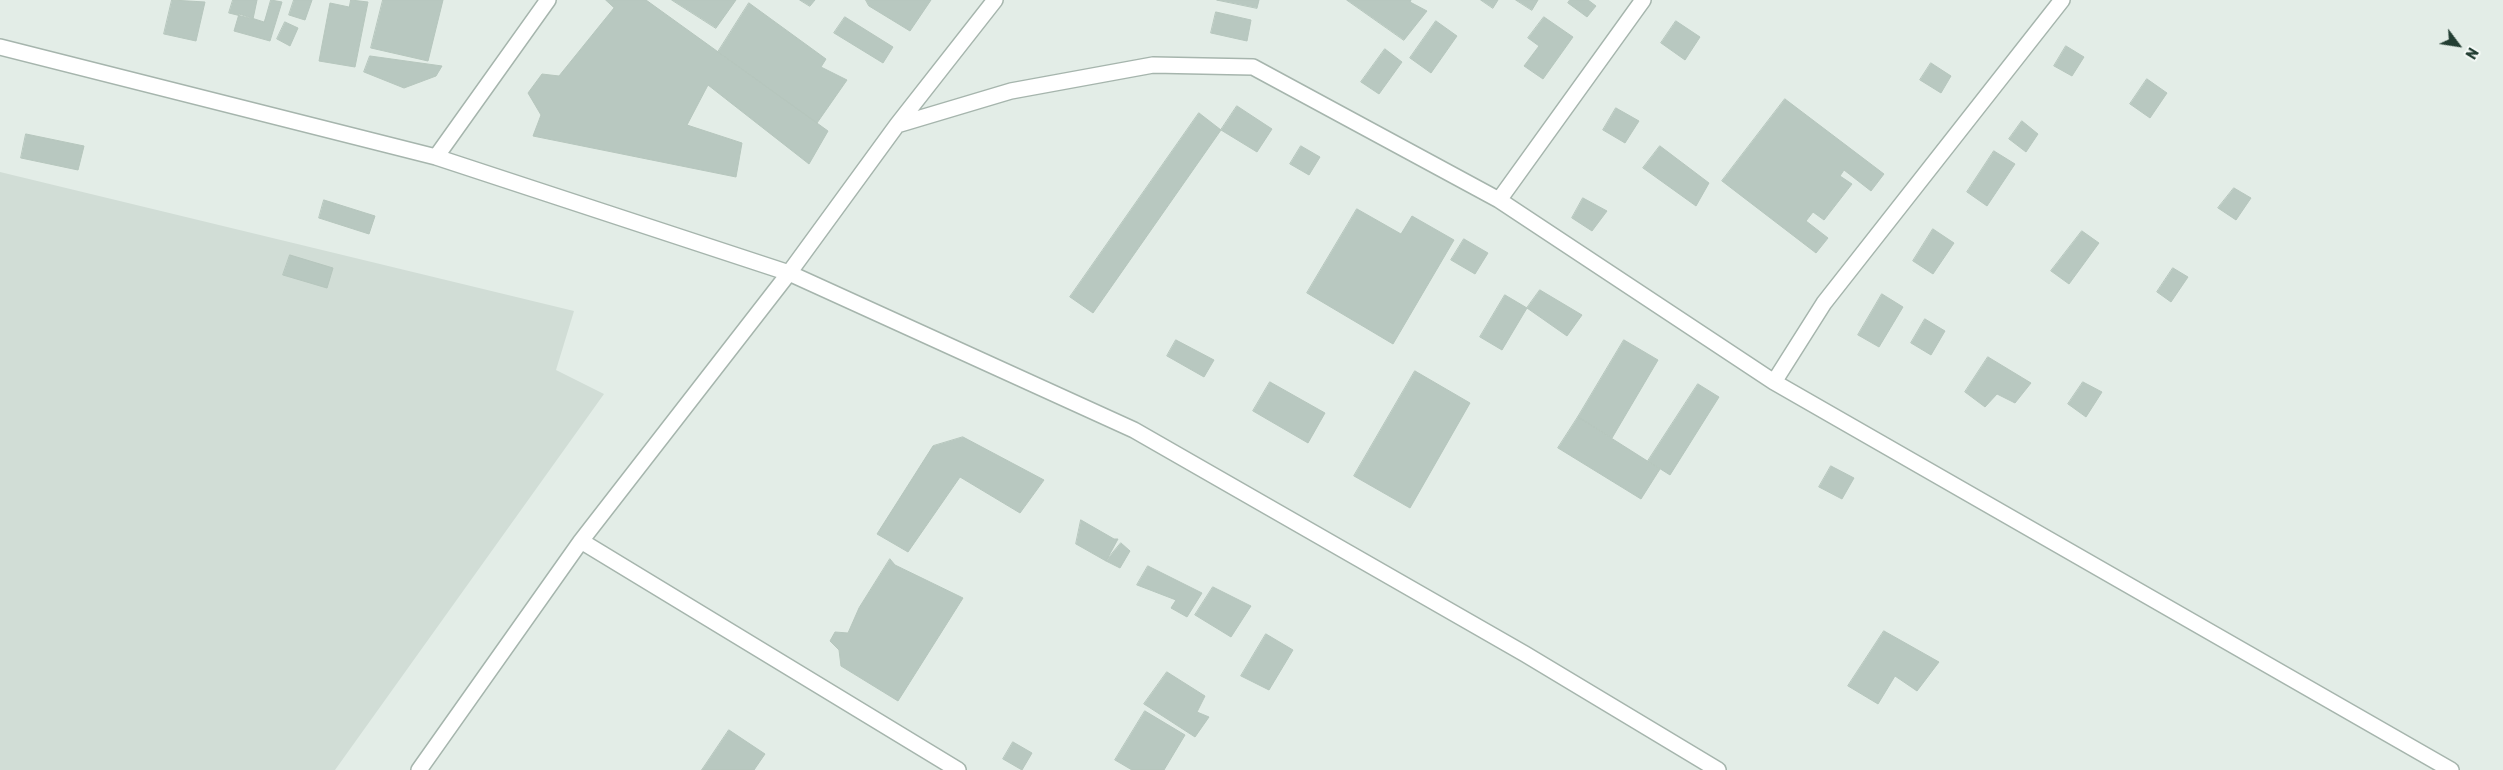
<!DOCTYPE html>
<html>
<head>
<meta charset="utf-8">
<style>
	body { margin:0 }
	#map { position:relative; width:2503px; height:770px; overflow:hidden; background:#e3ede7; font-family:Rubik,sans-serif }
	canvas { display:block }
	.north { position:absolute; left:2433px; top:20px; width:50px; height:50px; -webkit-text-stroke:4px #f4f9f6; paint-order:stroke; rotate:121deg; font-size:14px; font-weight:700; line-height:20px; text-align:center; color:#233e33 }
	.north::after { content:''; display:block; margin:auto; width:18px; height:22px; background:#233e33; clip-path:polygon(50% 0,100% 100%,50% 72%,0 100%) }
</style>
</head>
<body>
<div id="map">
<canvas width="2503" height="770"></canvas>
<div class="north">N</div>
</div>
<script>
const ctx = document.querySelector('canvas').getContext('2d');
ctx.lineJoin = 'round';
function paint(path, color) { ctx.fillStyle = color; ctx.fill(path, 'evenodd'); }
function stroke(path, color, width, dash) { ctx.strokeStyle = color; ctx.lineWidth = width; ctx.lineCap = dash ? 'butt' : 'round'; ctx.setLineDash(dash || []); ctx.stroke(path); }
const built = new Path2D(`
	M0,172L574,311L556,370L604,394L335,770H0Z`);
const building = new Path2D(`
	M172,0L205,2L196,41L164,34Z
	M233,0H257L253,19L229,13Z
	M271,0L282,2L270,41L234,31L239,14L264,22Z
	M294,0H312L305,20L289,15Z
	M351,0L368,2L355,67L319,61L330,3L349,7Z
	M383,0H443L428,61L371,48Z
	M606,0H646L828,131L809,164L708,85L687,125L742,143L736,177L533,136L541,115L528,93L542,74L559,76L614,8Z
	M672,0H736L716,28Z
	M800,0H815L810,6Z
	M866,0H931L910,31L869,6Z
	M1217,0H1259L1257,8Z
	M1347,0H1411L1410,2L1427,11L1404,40Z
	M1481,0H1498L1493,8Z
	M1516,0H1538L1532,10Z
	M1570,0H1588L1596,6L1587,17L1568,3Z
	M749,3L826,59L821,67L847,80L817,123L718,52Z
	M1216,12L1251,20L1247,41L1211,33Z
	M845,17L893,47L883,63L834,33Z
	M1544,17L1573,37L1543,79L1524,66L1539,46L1528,38Z
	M1436,21L1457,36L1431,73L1410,58Z
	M1676,21L1700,37L1685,60L1661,43Z
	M285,22L298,28L290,46L277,39Z
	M2066,46L2084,57L2072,76L2054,66Z
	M1385,49L1402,62L1379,94L1361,82Z
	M370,56L442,66L436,76L404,88L364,72Z
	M1931,63L1951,76L1941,93L1920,80Z
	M2147,79L2167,93L2150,118L2130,104Z
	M1785,99L1884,174L1871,191L1844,170L1840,176L1852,184L1824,220L1813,212L1806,221L1828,238L1816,253L1722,181Z
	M1237,106L1272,129L1257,152L1221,130Z
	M1616,108L1639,121L1625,143L1603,130Z
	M1199,113L1221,130L1093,313L1070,297Z
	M2022,121L2038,134L2026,152L2009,139Z
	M26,134L84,146L78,170L21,158Z
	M1301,146L1320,157L1309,175L1290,164Z
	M1660,146L1709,183L1696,206L1643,168Z
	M1994,151L2015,164L1987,206L1967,192Z
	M2234,188L2251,198L2236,220L2218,208Z
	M1583,198L1607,211L1592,231L1572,218Z
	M324,200L375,216L369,234L319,218Z
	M1357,209L1401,234L1412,216L1454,240L1393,344L1307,293Z
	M1933,229L1954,243L1933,274L1913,261Z
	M2082,231L2099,243L2069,284L2051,271Z
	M1464,239L1488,253L1475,274L1451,260Z
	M290,255L333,268L327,288L283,275Z
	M2173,268L2188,277L2171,302L2157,292Z
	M1540,290L1582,315L1567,336L1527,308Z
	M1882,294L1903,307L1879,347L1858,335Z
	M1505,295L1527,308L1502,350L1480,337Z
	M1925,319L1945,331L1931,355L1911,343Z
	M1176,340L1214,360L1204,377L1167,356Z
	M1624,340L1658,360L1612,438L1578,417Z
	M1988,357L2031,383L2015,403L1997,394L1985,407L1965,392Z
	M1415,371L1470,403L1410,508L1354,476Z
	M1270,382L1325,413L1308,443L1253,411Z
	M2083,382L2102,392L2086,417L2068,404Z
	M1698,384L1719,397L1670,475L1648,461Z
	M1578,417L1660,469L1641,499L1558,448Z
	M963,437L1044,480L1020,513L960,477L908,552L877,534L933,446Z
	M1831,466L1854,478L1842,499L1819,487Z
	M1081,520L1114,539H1118L1106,561L1076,544Z
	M1121,543L1130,551L1120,568L1106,561Z
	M890,559L895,565L963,598L898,701L841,666L839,650L830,641L835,632L848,633L859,608Z
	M1148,566L1202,593L1187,617L1171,608L1176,600L1137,585Z
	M1213,587L1251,606L1231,637L1195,615Z
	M1884,631L1939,662L1917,691L1895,676L1878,704L1848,686Z
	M1266,634L1293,650L1269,690L1241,676Z
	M1167,672L1205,696L1197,712L1209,717L1195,737L1144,704Z
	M1145,711L1185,735L1164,770H1132L1115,760Z
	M729,730L765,754L754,770H702Z
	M1013,742L1032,753L1022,770L1003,759Z`);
const minor = new Path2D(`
	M0,47L436,157L789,273L1134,430L1525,654L1718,770
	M897,125L1011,91L1153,65L1253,67L1499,200L1774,382L2451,770
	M436,157L548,0
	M1499,200L1643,0
	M1774,382L1824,303L2062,0
	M581,541L958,770
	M419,770L581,541L789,273L897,125L995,0`);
paint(built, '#d1ddd6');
paint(building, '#b8c8c0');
stroke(building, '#b6c6bd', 1);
stroke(minor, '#a6b5ad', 18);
stroke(minor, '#fff', 15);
</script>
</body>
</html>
